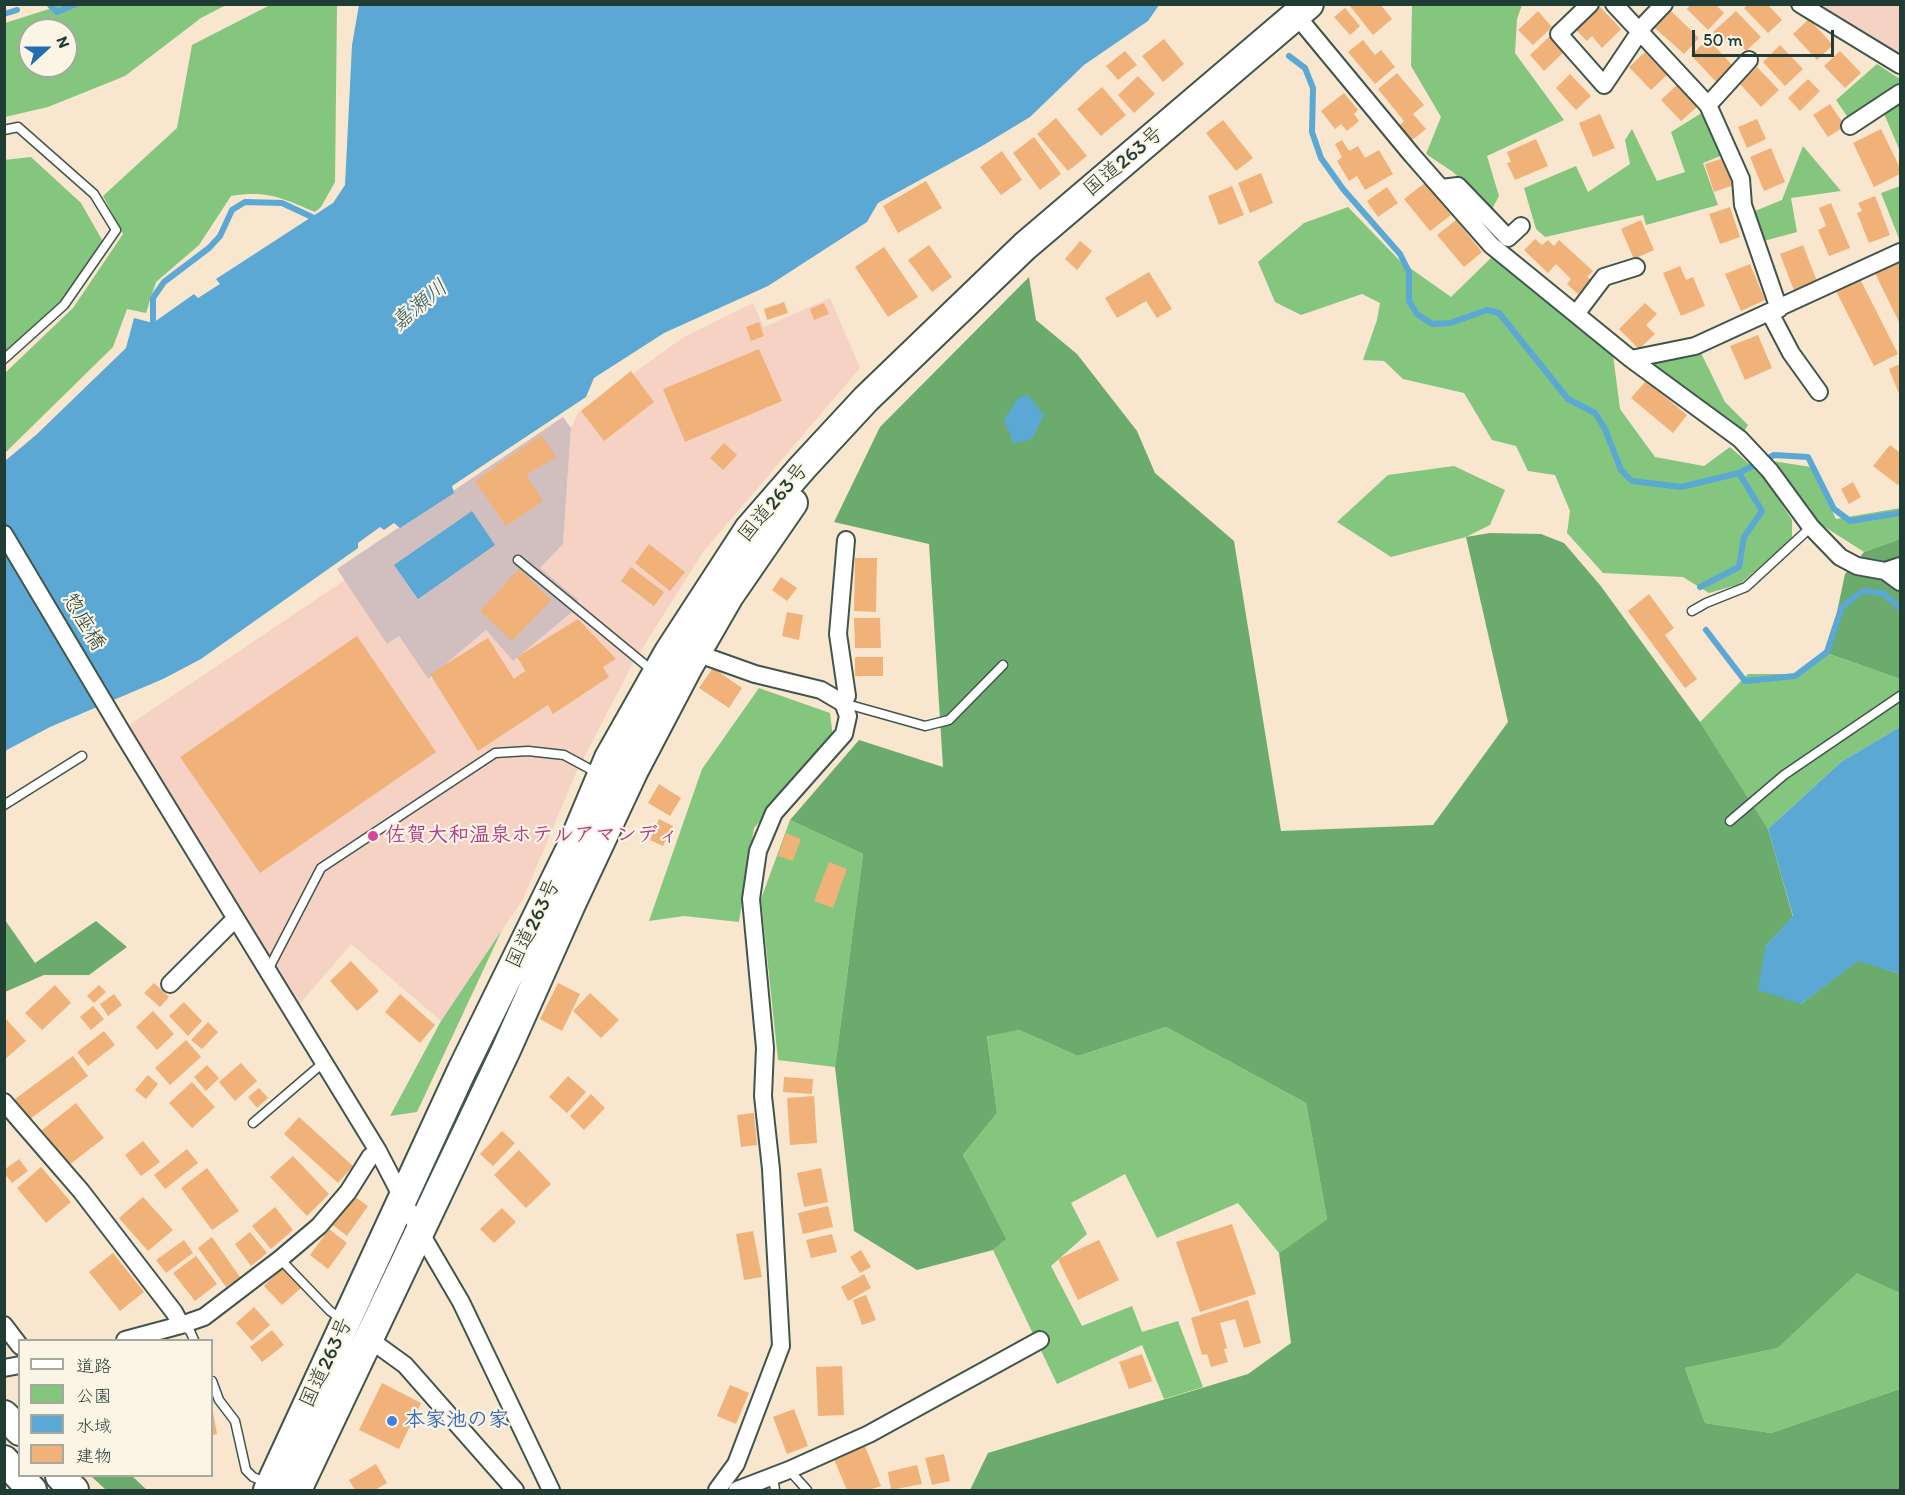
<!DOCTYPE html>
<html>
<head>
<meta charset="utf-8">
<style>
	body { margin:0 }
	#map { position:relative; width:1905px; height:1495px; overflow:hidden; background:#f8e6cf; font-family:Itim,"Klee One",sans-serif }
	canvas { display:block }
	.frame { position:absolute; inset:0; border:6px solid #1f3d34; pointer-events:none }
	.legend { position:absolute; left:18px; top:1339px; width:195px; height:138px; box-sizing:border-box; background:#fcf5e5; border:2px solid #a4ab9e; margin:0; padding:8px 10px; list-style:none; font-size:18px; color:#1f3d34 }
	.legend li { display:flex; align-items:center; gap:12px; height:30px }
	.legend b { width:30px; border:2px solid #a4ab9e }
	.north { position:absolute; left:18px; top:18px; width:60px; height:60px; box-sizing:border-box; background:#fcf5e5; border:2px solid #a4ab9e; border-radius:50%; rotate:69deg; font-size:16px; font-weight:700; line-height:24px; text-align:center; color:#1f3d34 }
	.north::after { content:''; display:block; margin:auto; width:21px; height:27px; background:#1f6fb2; clip-path:polygon(50% 0,100% 100%,50% 72%,0 100%) }
	.scale { position:absolute; left:1692px; top:30px; width:142px; height:27px; box-sizing:border-box; border:3px solid #1f3d34; border-top:0; padding-left:8px; font-size:18px; line-height:21px; white-space:nowrap; color:#1f3d34; -webkit-text-stroke:4px #fcf5e5; paint-order:stroke }
</style>
</head>
<body>
<div id="map">
<canvas width="1905" height="1495"></canvas>
<div class="frame"></div>
<ul class="legend">
<li><b style="height:8px;background:#fff"></b>道路</li>
<li><b style="height:16px;background:#84c67e"></b>公園</li>
<li><b style="height:16px;background:#5aa8d3"></b>水域</li>
<li><b style="height:16px;background:#f0b278"></b>建物</li>
</ul>
<div class="north">N</div>
<div class="scale">50 m</div>
</div>
<script>
const ctx = document.querySelector('canvas').getContext('2d');
ctx.lineJoin = 'round';
function paint(path, color) { ctx.fillStyle = color; ctx.fill(path, 'evenodd'); }
function stroke(path, color, width, dash) { ctx.strokeStyle = color; ctx.lineWidth = width; ctx.lineCap = dash ? 'butt' : 'round'; ctx.setLineDash(dash || []); ctx.stroke(path); }
function drawText(font, color, halo, rows, align = 'center') {
  ctx.font = font + ' Itim,"Klee One",sans-serif'; ctx.lineWidth = 4.5; ctx.setLineDash([]); ctx.textBaseline = 'middle'; ctx.strokeStyle = halo; ctx.fillStyle = color; for (const [text, x, y, turn = 0] of rows) {
    ctx.save(); ctx.translate(x, y); ctx.rotate((+turn || 0) * Math.PI / 180); ctx.textAlign = isNaN(turn) ? turn : align; if (halo) ctx.strokeText(text, 0, 0); ctx.fillText(text, 0, 0); ctx.restore();
  }
}
const built = new Path2D(`
	M1812,5H1900V59Z
	M830,298L860,368L703,552L633,663L576,773L523,899L441,1021L351,944L298,1006L129,725L345,580L387,644L399,636L428,679L486,630L513,661L540,568L563,544L571,428L578,413L684,337L753,303L764,327Z`);
const industrial = new Path2D(`
	M563,417L571,428L563,544L540,568L578,600L573,611L513,661L486,630L428,679L399,636L387,644L337,569Z`);
const green = new Path2D(`
	M272,4L337,5L335,182L321,207L315,212C282,198 267,190 231,196L199,245L156,282L146,313L127,309L113,347L5,453V373L73,308L123,234L103,196L177,128L192,45Z
	M48,5V4L226,5L201,18L125,76L48,107L5,117V23L49,9ZM30,30H66V66H30Z
	M1412,5H1522L1517,19L1515,53L1564,120L1487,156L1499,196L1492,209L1453,172L1426,154L1441,117L1411,66Z
	M1877,64L1900,79V151L1879,102L1849,119L1836,100Z
	M1703,112L1723,155L1703,163L1718,205L1646,225L1643,215L1545,237L1536,229L1524,188L1576,166L1588,192L1630,164L1625,140L1632,129L1657,181L1685,172L1671,132Z
	M1803,146L1841,191L1791,198L1797,232L1764,241L1755,211L1782,200Z
	M31,157L81,203L105,245L64,305L4,359V160Z
	M1900,186V241L1881,193Z
	M1348,207L1400,261L1451,297L1494,255L1613,355L1620,409L1655,457L1704,466L1730,447L1764,477L1792,520V539L1740,584L1709,593L1683,577L1603,573L1567,533L1570,511L1555,475L1528,471L1516,446L1492,440L1464,393L1403,379L1384,361L1363,360L1377,320L1380,303L1362,294L1301,315L1275,302L1258,262L1304,223Z
	M1700,351L1725,402L1748,425L1742,435L1650,362Z
	M1772,461L1811,467L1836,519L1900,508V539L1864,552L1817,522Z
	M1454,466L1505,490L1490,525L1466,537L1391,557L1337,522L1388,475Z
	M1824,652L1900,679V727L1841,762L1768,829L1700,722L1748,674H1794Z
	M759,688L830,713L833,737L754,828L739,922L684,916L649,921L702,769Z
	M790,820L863,854L835,1067L778,1060L761,899Z
	M502,930L417,1112L390,1116L441,1021Z
	M1166,1027L1306,1103L1327,1219L1279,1253L1238,1203L1157,1238L1125,1174L1071,1203L1087,1234L1051,1266L1082,1326L1132,1306L1142,1332L1178,1321L1203,1387L1164,1399L1142,1345L1057,1384L993,1250L1005,1239L963,1155L997,1113L987,1035L1019,1030L1078,1056Z
	M1857,1272L1900,1293V1389L1771,1433L1705,1423L1685,1368L1778,1348Z`);
const forest = new Path2D(`
	M1029,277L1036,320L1077,354L1137,431L1155,473L1234,541L1281,831L1433,825L1508,722L1466,537L1490,533L1541,534L1564,543L1600,585L1700,722L1768,829L1793,917L1765,947L1801,1004L1858,960L1900,974V1293L1857,1273L1778,1348L1685,1368L1705,1423L1771,1433L1900,1389V1490H970L988,1453L1248,1374L1291,1343L1279,1253L1327,1219L1306,1103L1166,1027L1078,1056L1019,1030L987,1036L997,1113L963,1155L1006,1239L993,1250L917,1270L854,1231L835,1067L863,854L790,820L859,740L943,767L929,544L834,522L880,427Z
	M1900,539V679L1824,652L1837,612L1845,574L1864,552Z
	M5,920L35,963L96,921L127,947L89,975H44L5,992Z
	M91,1476H132L147,1490H106Z`);
const water = new Path2D(`
	M359,5H1159L1148,21L1084,65L1030,117L982,146L878,203L867,222L768,286L664,333L594,378L586,397L452,486L454,493L400,528L394,523L384,530L380,527L358,543V548L201,659L163,679L50,727L5,751V461L36,435L126,348L134,318L153,323L194,294L198,298L220,284L216,279L333,203L345,185L352,45Z
	M1028,395L1044,415L1032,439L1014,444L1004,420L1018,398Z
	M472,511L495,545L418,599L394,565Z
	M1900,727V974L1858,961L1801,1004L1758,990L1765,947L1793,916L1768,829L1841,762Z`);
const stream = new Path2D(`
	M49,4L57,12L76,4
	M4,14L17,10
	M1289,56L1305,68L1313,88L1312,132L1321,158L1343,189L1400,254L1409,272V301L1417,314L1432,324L1450,323L1487,310L1499,313L1568,399L1595,413L1605,429L1621,470L1632,481L1681,487L1739,473L1774,455L1808,457L1834,509L1850,521L1900,513
	M153,323V298L164,282L209,248L220,236L232,210L245,202L282,203L312,217
	M1700,587L1739,567L1744,537L1762,511L1739,473
	M1706,630L1745,681L1795,676L1827,652L1842,607L1862,591L1883,593L1900,608`);
const building = new Path2D(`
	M1352,4H1380L1392,19L1373,35L1350,6Z
	M1691,4H1715L1724,13L1708,30L1687,9Z
	M1748,5H1768L1782,20L1768,33L1744,8Z
	M1600,7L1621,29L1602,48L1592,36L1587,41L1576,30Z
	M1345,8L1360,26L1350,35L1334,17Z
	M1538,11L1552,27L1533,45L1518,30Z
	M1671,11L1699,38L1684,54L1655,28Z
	M1736,11L1761,37L1746,51L1731,34L1723,42L1713,32Z
	M1809,19L1833,45L1817,60L1793,34Z
	M1551,35L1566,50L1544,71L1530,55Z
	M1164,39L1184,64L1163,82L1142,56Z
	M1708,39L1735,68L1718,84L1691,55Z
	M1363,40L1375,55L1381,50L1395,67L1375,84L1348,52Z
	M1780,45L1803,69L1785,86L1763,62Z
	M1125,51L1137,65L1118,80L1106,66Z
	M1840,51L1861,73L1845,88L1824,66Z
	M1645,52L1667,75L1651,90L1629,67Z
	M1757,67L1779,90L1761,107L1740,84Z
	M1397,73L1424,105L1413,114L1426,129L1411,141L1399,126L1404,121L1378,89Z
	M1570,74L1591,96L1576,110L1556,88Z
	M1138,76L1155,94L1134,113L1118,95Z
	M1808,79L1820,91L1800,111L1788,98Z
	M1678,84L1698,106L1681,121L1661,100Z
	M1102,87L1126,115L1101,136L1077,109Z
	M1344,93L1358,110L1354,114L1359,121L1347,131L1341,124L1335,129L1321,111Z
	M1830,104L1845,126L1828,137L1813,115Z
	M1600,114L1615,148L1593,157L1579,123Z
	M1056,118L1087,156L1068,171L1037,134Z
	M1757,119L1766,139L1747,148L1738,127Z
	M1223,120L1253,158L1236,171L1206,133Z
	M1881,129L1900,168V174L1874,187L1853,143Z
	M1034,137L1061,174L1040,190L1013,153Z
	M1536,139L1548,166L1515,180L1507,163L1511,162L1507,152Z
	M1342,140L1349,151L1358,146L1365,158L1379,150L1393,174L1365,190L1357,176L1349,181L1337,161L1342,157L1335,144Z
	M1771,148L1785,182L1764,191L1750,157Z
	M1002,151L1022,180L1001,195L980,167Z
	M1724,158L1734,185L1714,192L1705,164Z
	M1261,173L1273,203L1250,213L1238,183Z
	M926,181L942,208L898,233L883,206Z
	M1425,183L1451,215L1430,231L1404,199Z
	M1232,186L1244,215L1219,225L1208,196Z
	M1387,187L1398,203L1378,217L1367,201Z
	M1875,196L1890,235L1869,243L1857,213L1862,211L1858,203Z
	M1831,203L1850,248L1829,256L1818,230L1826,226L1819,208Z
	M1730,207L1740,237L1720,244L1709,214Z
	M1456,220L1482,252L1464,267L1437,235Z
	M1641,220L1654,250L1634,259L1621,229Z
	M1535,239L1542,245L1548,240L1554,246L1559,240L1593,271L1587,277L1591,280L1578,294L1567,284L1571,279L1556,264L1548,273L1524,250Z
	M1080,241L1092,251L1077,270L1065,259Z
	M929,245L952,277L932,292L908,260Z
	M1803,245L1818,284L1795,293L1780,254Z
	M884,247L918,297L888,317L855,267Z
	M1897,259L1900,265V324L1874,271Z
	M1750,264L1765,300L1741,311L1725,274Z
	M1680,266L1686,280L1693,277L1705,306L1681,316L1663,273Z
	M1149,272L1172,309L1157,318L1146,301L1117,318L1105,298Z
	M1860,279L1898,354L1874,366L1836,291Z
	M784,302L788,313L767,320L764,309Z
	M824,303L829,314L814,320L810,309Z
	M1645,303L1657,314L1646,325L1655,334L1639,349L1619,329Z
	M759,322L764,336L751,341L746,327Z
	M1758,335L1772,368L1745,380L1730,346Z
	M759,349L782,401L685,442L663,389Z
	M1900,364V396L1889,369Z
	M631,371L654,402L604,441L581,411Z
	M1646,381L1687,415L1673,433L1631,398Z
	M541,435L556,457L526,475L543,501L506,526L475,481Z
	M724,443L737,455L723,470L710,458Z
	M1890,445L1900,453V482L1898,485L1873,466Z
	M1853,482L1861,497L1849,504L1841,489Z
	M649,544L685,572L670,591L635,563Z
	M855,558H877L876,612L854,611Z
	M631,567L664,592L654,606L621,581Z
	M519,569L551,600L512,641L480,611Z
	M781,577L797,588L787,601L772,590Z
	M1649,594L1674,628L1665,635L1697,679L1685,688L1628,611Z
	M787,612L803,615L799,640L782,636Z
	M854,618H880L881,648H855Z
	M578,619L616,659L603,667L609,677L553,714L548,705L478,751L430,674L488,638L514,679L525,671L527,673L517,657Z
	M357,636L436,752L260,873L180,757Z
	M855,657H883V676H855Z
	M713,668L742,688L729,708L699,688Z
	M659,784L681,798L670,816L648,803Z
	M659,819L673,826L663,846L650,840Z
	M786,833L801,839L793,861L778,856Z
	M829,862L847,869L833,908L814,901Z
	M351,961L379,991L357,1011L330,981Z
	M154,983L169,997L160,1007L144,993Z
	M558,983L580,994L562,1031L540,1019Z
	M55,985L71,1003L42,1030L25,1013Z
	M99,985L106,992L94,1003L87,996Z
	M590,993L619,1020L601,1038L573,1011Z
	M114,994L122,1005L108,1016L100,1004Z
	M400,994L435,1025L420,1043L385,1012Z
	M184,1002L202,1021L188,1036L169,1016Z
	M93,1006L104,1019L91,1030L80,1017Z
	M153,1011L174,1034L157,1050L136,1027Z
	M6,1019L26,1041L4,1060V1021Z
	M208,1022L218,1032L202,1049L191,1040Z
	M104,1031L115,1045L88,1066L77,1052Z
	M186,1040L201,1057L170,1085L155,1068Z
	M73,1056L88,1076L26,1122L11,1102Z
	M241,1063L257,1081L235,1101L219,1082Z
	M207,1065L219,1078L206,1091L194,1077Z
	M148,1075L158,1084L146,1099L135,1090Z
	M568,1076L586,1092L567,1113L549,1097Z
	M784,1077L813,1079L812,1094L783,1092Z
	M192,1082L215,1107L192,1128L169,1103Z
	M259,1088L268,1098L257,1108L248,1097Z
	M591,1094L605,1108L584,1130L570,1116Z
	M814,1096L817,1143L790,1145L787,1098Z
	M76,1103L104,1138L69,1165L42,1130Z
	M754,1113L757,1145L741,1147L737,1115Z
	M299,1117L353,1166L338,1183L284,1134Z
	M502,1131L515,1143L493,1166L480,1154Z
	M143,1141L160,1162L141,1176L125,1155Z
	M187,1149L198,1163L165,1189L154,1175Z
	M519,1150L551,1184L526,1208L494,1175Z
	M293,1156L329,1194L307,1216L270,1177Z
	M19,1159L28,1171L12,1183L4,1173V1170Z
	M41,1167L71,1202L46,1223L17,1188Z
	M207,1168L239,1211L212,1230L181,1188Z
	M821,1168L828,1202L804,1207L797,1173Z
	M351,1194L368,1206L347,1236L330,1223Z
	M143,1197L173,1230L148,1251L119,1218Z
	M828,1206L833,1227L803,1234L798,1213Z
	M275,1207L293,1230L271,1249L252,1226Z
	M502,1208L516,1222L494,1243L480,1229Z
	M1232,1224L1256,1294L1200,1312L1176,1242Z
	M329,1229L347,1243L328,1269L310,1255Z
	M753,1231L762,1277L744,1280L736,1234Z
	M250,1232L267,1253L251,1266L235,1244Z
	M832,1234L837,1252L811,1258L806,1240Z
	M212,1237L240,1277L226,1287L198,1248Z
	M184,1240L193,1253L166,1273L156,1260Z
	M1099,1240L1119,1280L1078,1300L1058,1259Z
	M861,1250L871,1267L860,1273L850,1257Z
	M113,1253L144,1292L120,1311L89,1272Z
	M196,1256L217,1284L195,1301L173,1273Z
	M282,1268L301,1288L282,1305L264,1286Z
	M864,1274L871,1288L848,1301L841,1287Z
	M866,1295L876,1320L862,1325L853,1300Z
	M1248,1300L1261,1343L1244,1348L1235,1319L1220,1323L1227,1348L1224,1349L1228,1362L1211,1367L1207,1354L1202,1355L1191,1318Z
	M254,1307L270,1325L252,1341L236,1323Z
	M272,1330L284,1345L262,1362L250,1347Z
	M1142,1354L1152,1381L1129,1389L1119,1362Z
	M842,1366L844,1415L818,1416L816,1367Z
	M382,1383L421,1403L399,1449L359,1430Z
	M730,1385L749,1393L736,1424L717,1416Z
	M212,1407L217,1434L212,1435Z
	M794,1409L808,1446L787,1454L773,1417Z
	M864,1444L881,1486L869,1490H847L833,1457Z
	M944,1454L950,1481L932,1485L925,1458Z
	M376,1464L387,1483L375,1490H355L349,1480Z
	M917,1465L922,1484L891,1490L888,1472Z`);
const lane = new Path2D(`
	M4,130L18,127L94,194L116,230L64,305L4,359
	M518,560L654,672
	M1692,611L1706,603L1746,587L1811,527
	M843,703L925,726L949,720L1003,665
	M4,805L82,756
	M1730,821L1784,775L1900,696
	M267,972L321,868L495,753L528,751L564,755L599,774
	M253,1123L323,1063
	M280,1259L330,1311L343,1320
	M181,1325L190,1331L194,1340
	M212,1381L219,1400L235,1421L246,1470L253,1477L268,1483
	M789,1470L807,1490
	M773,1477L775,1490`);
const street = new Path2D(`
	M1590,4L1559,34L1604,85L1645,24L1664,4
	M1614,4L1708,105L1741,179L1743,205L1779,309
	M1800,4L1900,65
	M1296,15L1412,155L1491,245L1631,359L1740,439L1770,471L1811,527L1840,557L1857,566L1885,571L1900,566
	M1708,105L1749,60
	M1850,126L1900,93
	M1441,188L1458,186L1508,238L1521,226
	M1770,313L1791,353L1819,392
	M1576,314L1604,277L1636,267
	M1631,359L1695,346L1900,252
	M4,534L123,734L378,1151L420,1232L461,1302L551,1490
	M1885,571L1900,582
	M698,650L710,658L755,674L821,690L843,703L848,716L844,734L774,813L758,851L751,899L765,1048L763,1096L771,1169L781,1346L736,1464L717,1490
	M843,703L847,696L838,634L846,540
	M170,984L235,919
	M4,1102L81,1191L174,1312L181,1325L125,1340
	M4,1325L20,1346
	M181,1325L204,1317L280,1259L319,1226L348,1192L370,1157L378,1151
	M369,1339L405,1365L515,1490
	M4,1368L20,1365
	M737,1490L789,1470L869,1434L1040,1340`);
const highway = new Path2D(`
	M4,1415L20,1431
	M4,1460L32,1490
	M60,1476L74,1490
	M268,1490L462,1070L572,846L609,758L669,652L749,529L803,467L866,399L1025,246L1309,4
	M297,1490L506,1050L572,902L634,770L688,667L729,596L793,503`);
const markers = [
	[373,836,6,"#d1479c"],
	[392,1421,6,"#3f7fe0"]
];
const streetNames = [
	["国道263号",1124,162,-40],
	["国道263号",774,503,-50],
	["惣座橋",83,622,59],
	["国道263号",534,924,-64],
	["国道263号",327,1363,-65]
];
const hotelNames = [
	["佐賀大和温泉ホテルアマンディ",385,836]
];
const shopNames = [
	["本家池の家",404,1421]
];
const waterNames = [
	["嘉瀬川",420,306,-40]
];
paint(built, '#f6d2c5');
paint(industrial, '#d1bfbf');
paint(green, '#84c67e');
paint(forest, '#6bab6d');
paint(water, '#5aa8d3');
stroke(stream, '#5aa8d3', 6);
paint(building, '#f0b278');
stroke(lane, '#40564b', 11);
stroke(street, '#40564b', 20);
stroke(highway, '#40564b', 32);
stroke(lane, '#fff', 8);
stroke(street, '#fff', 16);
stroke(highway, '#fff', 28);
for (const [x, y, r, color] of markers) { const dot = new Path2D(); dot.arc(x, y, r, 0, 2 * Math.PI); ctx.fillStyle = color; ctx.fill(dot); stroke(dot, '#fcf5e5', 2); }
drawText('21px', '#1f3d34', '#fcf5e5', streetNames);
drawText('bold 21px', '#b23c85', '#fcf5e5', hotelNames, 'left');
drawText('bold 21px', '#366cbe', '#fcf5e5', shopNames, 'left');
drawText('italic 22px', '#315d64', '#fcf5e5', waterNames);
</script>
</body>
</html>
